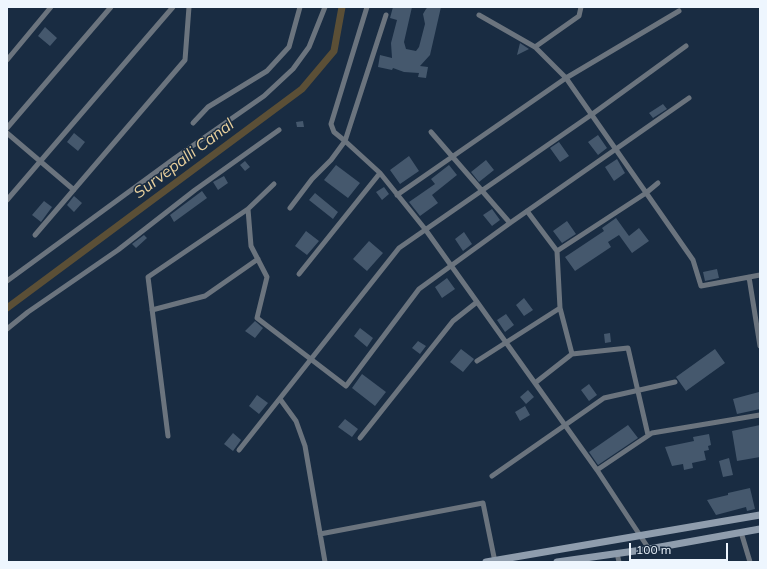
<!DOCTYPE html>
<html>
<head>
<meta charset="utf-8">
<style>
	body { margin:0 }
	#map { position:relative; width:767px; height:569px; overflow:hidden; background:#192c42; font-family:Mulish,sans-serif }
	canvas { display:block }
	.frame { position:absolute; inset:0; border:8px solid #eef6fe; pointer-events:none }
	.scale { position:absolute; left:629px; top:543px; width:99px; height:18px; box-sizing:border-box; border:2px solid #eef6fe; border-top:0; padding-left:5px; font-size:12px; line-height:14px; white-space:nowrap; color:#eef6fe; -webkit-text-stroke:3px #192c42; paint-order:stroke }
</style>
</head>
<body>
<div id="map">
<canvas width="767" height="569"></canvas>
<div class="frame"></div>
<div class="scale">100 m</div>
</div>
<script>
const ctx = document.querySelector('canvas').getContext('2d');
ctx.lineJoin = 'round';
function stroke(path, color, width, dash) { ctx.strokeStyle = color; ctx.lineWidth = width; ctx.lineCap = dash ? 'butt' : 'round'; ctx.setLineDash(dash || []); ctx.stroke(path); }
function paint(path, color) { ctx.fillStyle = color; ctx.fill(path, 'evenodd'); }
function drawText(font, color, halo, rows, align = 'center') {
  ctx.font = font + ' Mulish,sans-serif'; ctx.lineWidth = 3; ctx.setLineDash([]); ctx.textBaseline = 'middle'; ctx.strokeStyle = halo; ctx.fillStyle = color; for (const [text, x, y, turn = 0] of rows) {
    ctx.save(); ctx.translate(x, y); ctx.rotate((+turn || 0) * Math.PI / 180); ctx.textAlign = isNaN(turn) ? turn : align; if (halo) ctx.strokeText(text, 0, 0); ctx.fillText(text, 0, 0); ctx.restore();
  }
}
const canal = new Path2D(`
	M7,308L302,89L334,51L342,7`);
const building = new Path2D(`
	M393,7H412L404,42L406,49L416,51L419,47L425,24L423,14L426,9L428,7H441L430,55L420,66L428,67L426,78L418,77L419,73L404,72L393,68L392,70L378,67L380,55L392,58L391,43L397,20L390,18Z
	M45,27L57,38L50,46L38,36Z
	M520,43L529,49L517,55Z
	M663,104L667,109L653,118L649,113Z
	M303,121L304,127H297L296,122Z
	M74,133L85,142L78,151L67,142Z
	M598,135L607,148L598,155L588,142Z
	M559,142L569,156L560,162L550,148Z
	M409,156L419,171L400,184L390,170Z
	M617,159L625,173L614,181L605,167Z
	M486,160L494,170L479,182L471,172Z
	M245,161L250,167L245,171L240,165Z
	M336,165L360,183L348,198L324,180Z
	M449,165L457,175L432,195L438,203L420,216L409,202L435,184L431,179Z
	M224,176L228,183L218,190L213,182Z
	M384,187L389,194L382,200L376,192Z
	M202,191L207,198L174,222L170,215Z
	M315,193L338,212L333,219L309,200Z
	M74,196L82,203L74,212L67,205Z
	M44,201L52,207L41,222L32,215Z
	M492,209L500,220L492,226L483,215Z
	M616,218L629,236L639,228L649,241L632,253L619,235L608,242L611,247L575,271L565,257L604,231L602,228Z
	M567,221L576,234L562,243L553,231Z
	M306,231L319,241L307,255L295,246Z
	M464,232L472,244L463,251L455,239Z
	M144,235L147,238L136,248L132,244Z
	M369,241L383,253L367,271L353,259Z
	M717,269L719,278L705,281L703,272Z
	M447,278L455,289L442,298L435,287Z
	M524,298L533,310L524,316L516,305Z
	M506,314L514,325L505,332L497,320Z
	M255,321L263,328L255,338L245,331Z
	M360,328L373,338L367,347L354,336Z
	M610,333L611,342L605,343L604,334Z
	M418,341L426,346L420,354L412,348Z
	M461,349L474,359L463,372L450,362Z
	M715,349L725,363L686,391L676,377Z
	M362,374L386,392L375,406L352,388Z
	M589,384L597,395L589,401L581,390Z
	M528,390L534,397L526,404L520,397Z
	M759,392L760,409L737,414L733,399Z
	M257,395L268,403L259,414L249,406Z
	M525,406L530,415L520,421L515,412Z
	M345,419L358,429L352,437L338,427Z
	M628,425L638,438L598,465L589,452Z
	M760,425V457L737,461L732,431Z
	M233,433L241,440L233,451L224,444Z
	M709,434L711,445L708,446L709,450L704,451L706,460L692,463L693,468L684,470L683,464L672,466L665,447L694,441L693,437Z
	M729,458L733,475L723,477L719,461Z
	M750,488L755,509L747,511L746,507L716,515L707,500L728,495V493Z`);
const minor = new Path2D(`
	M386,15L345,141L380,173L425,229L597,470L649,549
	M479,15L535,47L566,78L693,260L701,286L760,275
	M535,47L579,16L581,7
	M7,60L51,7
	M193,123L208,107L267,71L289,47L300,7
	M7,128L111,7
	M431,132L510,223
	M7,133L74,190
	M274,184L248,209L251,246L267,277L257,318L346,386L419,289L510,223L689,98
	M397,195L566,78L679,11
	M7,200L173,7
	M290,208L312,179L331,160L345,141L334,132L331,124L367,7
	M527,211L557,251L560,308L572,354
	M35,235L185,60L189,7
	M557,251L646,193L658,183
	M299,274L380,173
	M749,277L760,346
	M7,281L175,158L264,96L293,69L309,47L325,7
	M152,310L205,296L258,259
	M7,329L28,312L118,250L195,190L279,130
	M477,361L560,308
	M535,383L572,354L628,348L648,435
	M280,399L296,421L305,446L325,562
	M168,436L148,277L248,209
	M360,438L453,321L477,302
	M239,450L399,248L591,115L686,46
	M597,470L652,433L760,415
	M492,476L604,398L675,382
	M741,532L750,562
	M320,534L483,503L495,562
	M617,553L619,562`);
const secondary = new Path2D(`
	M486,562L760,515
	M557,562L649,549L760,529`);
const waterNames = [
	["Survepalli Canal",184,159,-37]
];
stroke(canal, '#5b4f36', 7);
paint(building, '#45586d');
stroke(minor, '#6b747e', 5);
stroke(secondary, '#8f9dad', 7);
drawText('italic 16px', '#e7cf9c', '#192c42', waterNames);
</script>
</body>
</html>
